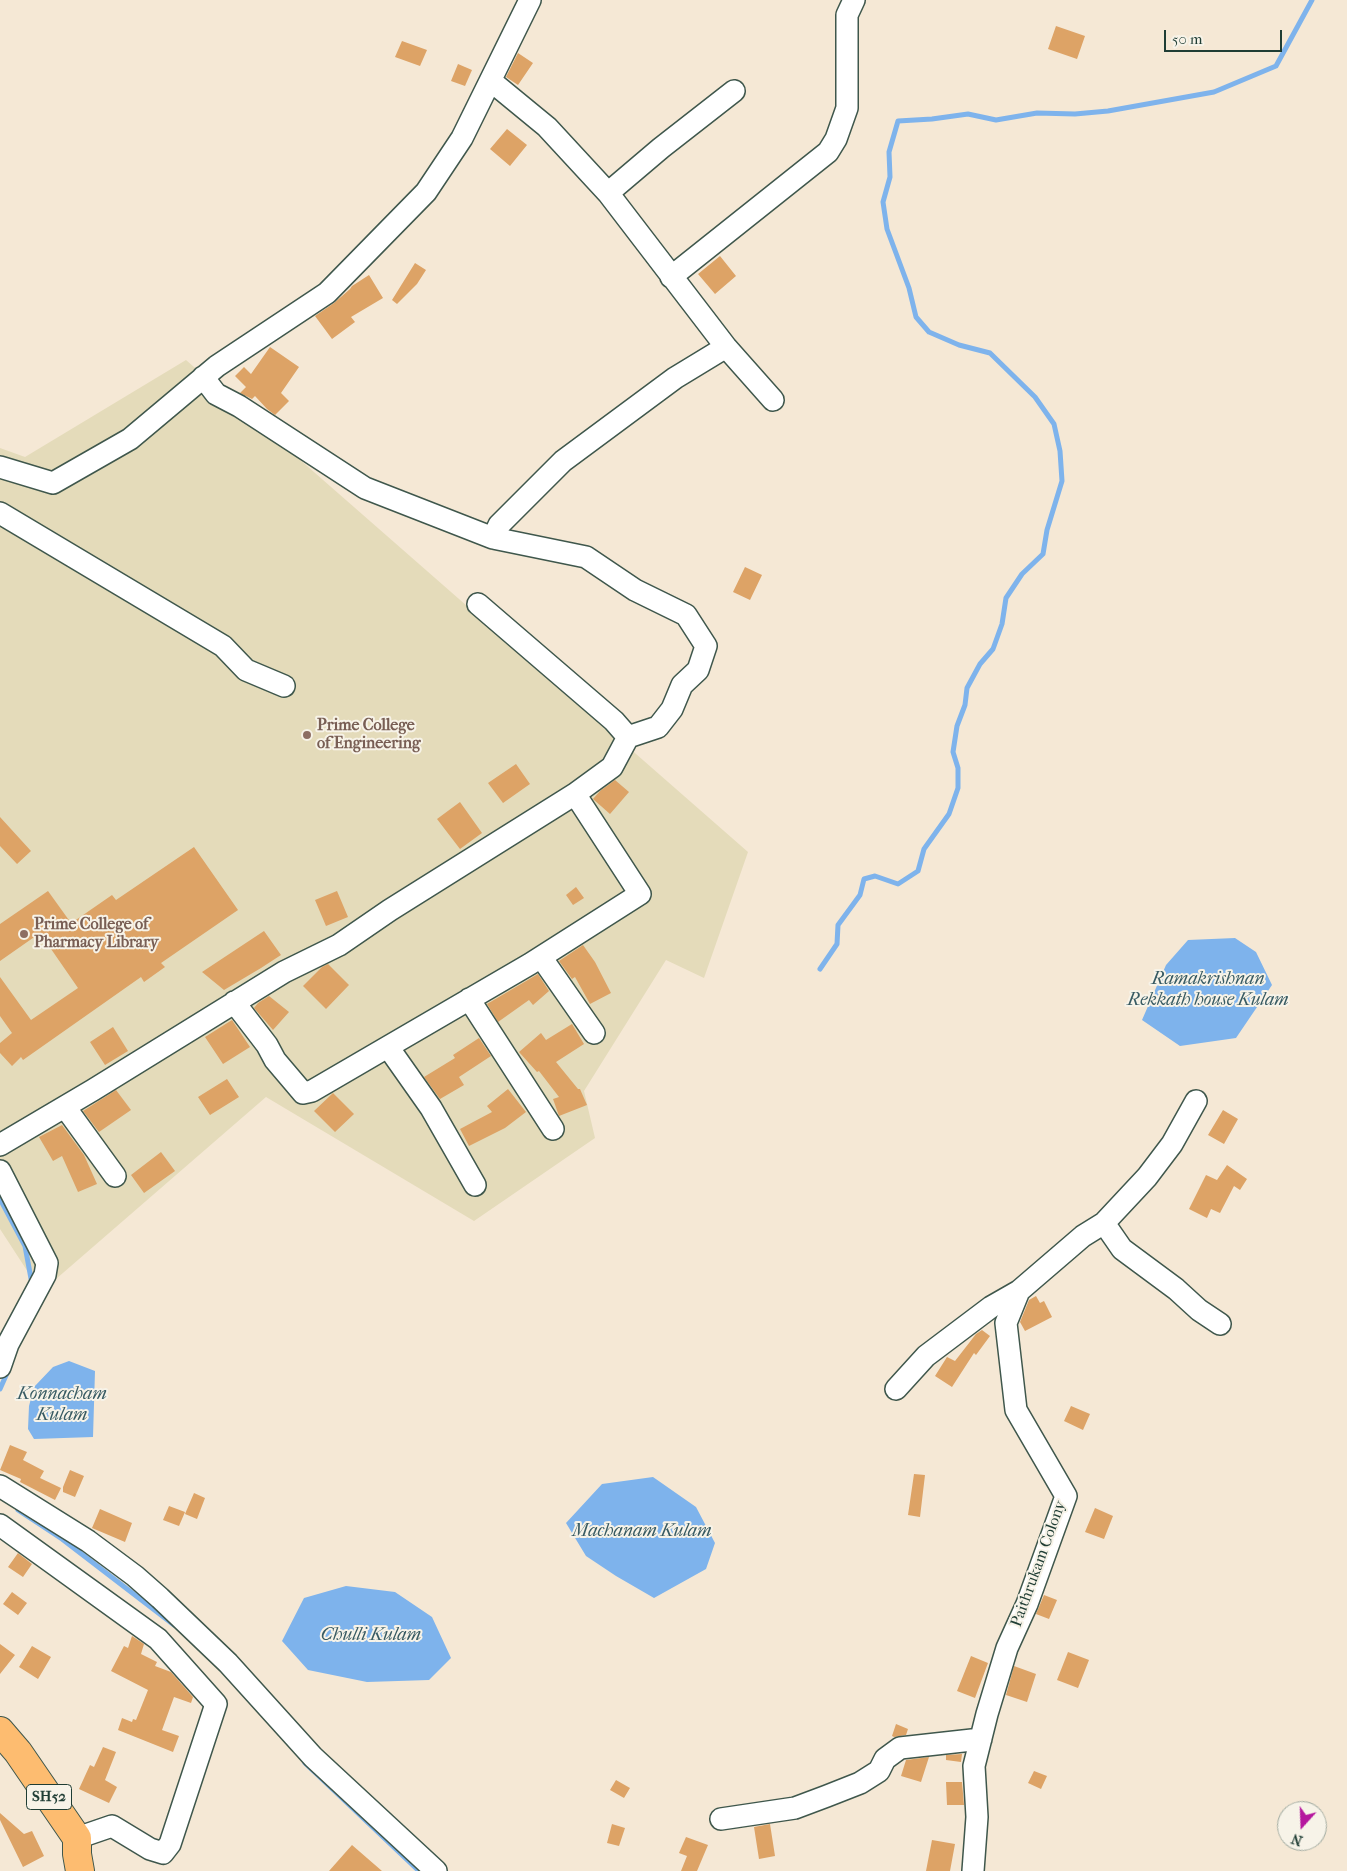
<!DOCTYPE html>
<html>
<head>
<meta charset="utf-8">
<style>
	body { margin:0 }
	#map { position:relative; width:1347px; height:1871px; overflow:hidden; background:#f5e8d5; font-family:"IM FELL French Canon",serif }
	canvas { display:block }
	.north { position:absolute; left:1277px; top:1801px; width:50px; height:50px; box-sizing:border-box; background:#f7f3e8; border:1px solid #a1aaa0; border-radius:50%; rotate:200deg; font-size:14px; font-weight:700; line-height:20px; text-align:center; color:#1f3d34 }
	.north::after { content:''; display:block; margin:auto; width:18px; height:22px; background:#b5179e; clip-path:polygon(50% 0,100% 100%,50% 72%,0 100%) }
	.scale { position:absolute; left:1164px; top:30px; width:118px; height:22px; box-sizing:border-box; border:2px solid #1f3d34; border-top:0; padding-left:6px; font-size:15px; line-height:18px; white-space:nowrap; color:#1f3d34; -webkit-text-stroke:4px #f7f3e8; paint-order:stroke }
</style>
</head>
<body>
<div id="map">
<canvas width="1347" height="1871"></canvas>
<div class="north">N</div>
<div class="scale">50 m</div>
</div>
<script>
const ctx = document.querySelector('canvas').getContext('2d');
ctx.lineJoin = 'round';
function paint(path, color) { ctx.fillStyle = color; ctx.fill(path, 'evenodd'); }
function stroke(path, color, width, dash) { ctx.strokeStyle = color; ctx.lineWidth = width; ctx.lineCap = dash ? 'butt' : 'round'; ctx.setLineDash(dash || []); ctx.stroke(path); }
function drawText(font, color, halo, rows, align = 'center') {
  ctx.font = font + ' "IM FELL French Canon",serif'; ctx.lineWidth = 4; ctx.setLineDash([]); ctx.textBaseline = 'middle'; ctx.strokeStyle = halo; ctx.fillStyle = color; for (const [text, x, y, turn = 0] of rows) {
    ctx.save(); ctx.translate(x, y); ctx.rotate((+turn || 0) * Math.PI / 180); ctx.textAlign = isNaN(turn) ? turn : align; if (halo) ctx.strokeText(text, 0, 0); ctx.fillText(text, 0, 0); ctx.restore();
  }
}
const built = new Path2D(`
	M186,360L748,852L704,978L666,960L584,1091L595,1138L474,1221L266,1097L41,1292L0,1229V448L25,457Z`);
const water = new Path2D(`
	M1235,938L1256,952L1272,985L1236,1038L1180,1046L1142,1020L1166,965L1188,940Z
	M69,1361L95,1371L93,1437L34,1439L28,1429L29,1406L34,1387L53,1367Z
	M653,1477L696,1507L715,1543L706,1569L654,1598L616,1576L586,1556L566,1523L602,1484Z
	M346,1586L395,1592L432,1617L451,1658L429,1680L367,1682L308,1670L282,1641L304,1598Z`);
const stream = new Path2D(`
	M820,969L837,944L838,925L860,895L864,879L875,876L898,884L918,871L924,849L949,814L958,788V768L953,752L957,726L965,705L967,688L980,664L993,649L1002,624L1006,598L1022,574L1043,554L1047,530L1062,481L1060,451L1054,424L1035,397L990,353L959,345L929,332L916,317L909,288L887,229L883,202L890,177L889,152L898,121L932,119L968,114L996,120L1037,113L1075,114L1108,111L1214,92L1276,66L1312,0
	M0,1199L25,1246L32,1284
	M0,1389L8,1371
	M18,1510L62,1539L174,1625
	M305,1763L419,1871`);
const building = new Path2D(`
	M1056,26L1085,36L1077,59L1048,49Z
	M402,41L427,50L420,66L395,57Z
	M518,53L533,63L518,85L506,77Z
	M458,64L472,70L465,86L451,81Z
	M507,129L527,145L510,166L490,149Z
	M720,256L736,276L715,294L698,274Z
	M415,263L426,270L417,284L397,304L392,300Z
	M369,275L383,298L351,317L355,322L332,339L315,316L334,303L350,289L352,286Z
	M270,347L299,367L281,393L289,401L275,415L267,409L255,396L252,399L240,393L246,387L235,376L244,367L251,374Z
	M745,567L762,575L750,600L733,592Z
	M516,764L530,784L503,803L488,783Z
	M615,780L629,792L610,814L593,799L600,791Z
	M460,802L482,833L460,849L437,819Z
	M0,817L31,851L17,864L0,846Z
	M194,847L238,910L161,963L165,967L144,982L141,977L23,1060L21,1057L12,1066L0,1053V1043L12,1033L0,1016V977L31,1020L78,988L40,933L0,961V924L48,891L71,923L73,922L112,895L116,900Z
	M576,887L584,898L573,905L566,895Z
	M337,891L348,917L326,926L315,900Z
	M264,931L281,955L261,968L224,990L202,972Z
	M583,945L595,962L611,993L590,1004L575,977L572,979L559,961Z
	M328,964L349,985L326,1009L303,986L322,967Z
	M538,974L549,991L533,1005L529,1000L498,1022L487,1004Z
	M269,996L289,1012L273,1030L254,1008L258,1003Z
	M232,1020L250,1047L223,1064L205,1037Z
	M572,1024L584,1044L556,1062L578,1089H580L587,1105L559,1116L553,1099L559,1097L539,1071L537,1072L519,1052L541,1033L546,1040Z
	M113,1027L128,1051L105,1065L90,1042Z
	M479,1038L491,1056L459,1077L464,1085L440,1099L424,1077L455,1058L453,1055Z
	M227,1079L239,1097L210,1115L198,1097Z
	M508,1089L526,1112L505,1128L469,1146L460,1129L492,1112L487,1106Z
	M116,1090L131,1110L99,1132L83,1111Z
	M333,1093L354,1114L335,1132L314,1111Z
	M1223,1110L1238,1119L1224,1144L1208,1135Z
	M62,1125L84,1155L97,1184L78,1192L62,1156L53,1161L39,1137Z
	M161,1152L175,1171L144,1193L131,1175Z
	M1227,1165L1247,1179L1240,1190L1234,1186L1220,1213L1211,1209L1207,1218L1189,1209L1206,1175L1217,1180Z
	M1036,1296L1040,1303L1044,1301L1052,1317L1025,1331L1020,1322L1029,1300Z
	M982,1330L990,1336L976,1355L974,1353L952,1387L935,1376L947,1357L955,1361L976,1334Z
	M1071,1406L1090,1414L1083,1430L1064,1421Z
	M10,1445L27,1452L23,1460L44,1471L40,1478L61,1488L55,1500L20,1482L21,1479L0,1470Z
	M70,1470L84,1476L75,1497L63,1492V1487Z
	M914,1474L925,1475L920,1517L908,1515Z
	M194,1493L205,1498L197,1519L185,1514Z
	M169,1506L185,1512L179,1526L163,1520Z
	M1095,1508L1113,1516L1104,1539L1085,1532Z
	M100,1509L132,1523L125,1542L92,1528Z
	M18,1553L32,1564L23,1577L8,1567Z
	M12,1592L27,1603L18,1615L3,1604Z
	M1044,1595L1057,1600L1049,1619L1036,1614Z
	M132,1636L144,1644L141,1654L157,1662L155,1666L171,1672L193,1697L191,1703L174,1697L162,1730L179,1736L173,1752L118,1730L122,1718L132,1722L133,1719L136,1720L148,1690L111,1671L124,1646L128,1648Z
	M0,1644L15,1655L0,1674Z
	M32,1646L51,1657L38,1679L19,1667Z
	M1068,1652L1089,1660L1078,1688L1057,1680Z
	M971,1656L988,1663L975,1698L957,1691Z
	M1014,1666L1036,1674L1027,1702L1006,1695Z
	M896,1724L908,1729L906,1735L894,1737L892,1736Z
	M103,1747L116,1752L105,1780L117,1787L109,1803L79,1789L90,1765L94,1767Z
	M962,1754L961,1762L946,1760V1755Z
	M929,1757L921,1782L901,1776L906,1760Z
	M1034,1771L1047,1776L1041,1789L1028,1783Z
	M616,1780L630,1788L624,1798L610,1790Z
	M946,1782H962L964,1805H947Z
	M0,1813L24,1834L32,1831L44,1856L23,1867L0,1820Z
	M612,1824L625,1828L619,1846L607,1843Z
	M770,1824L775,1856L759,1859L754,1827Z
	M686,1837L708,1845L697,1871H681L687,1856L679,1853Z
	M932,1840L955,1844L950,1871H926Z
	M352,1845L382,1871H329Z`);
const minor = new Path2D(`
	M491,81L547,127L608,193L726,347L773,400
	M608,193L661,148L734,91
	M671,277L828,152L836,139L847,108V15L854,0
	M203,377L216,394L239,406L365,488L493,538L586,557L635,590L686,615L706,646L698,670L682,685L672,709L658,727L628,737
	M0,467L53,483L130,439L217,366L327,293L426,192L462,138L530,0
	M0,513L223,646L246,670L284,686
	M493,538L499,525L563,461L675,378L726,347
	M478,604L614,721L628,737L612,767L575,794
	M541,957L594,1033
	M469,999L553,1129
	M388,1047L431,1108L475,1185
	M65,1107L115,1176
	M0,1145L93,1090L284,972L339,945L390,910L575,794L640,894L530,964L312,1091L303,1093L275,1060L267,1045L234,1002
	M0,1171L47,1263L45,1275L8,1344L0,1367
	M1104,1223L1147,1177L1172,1144L1196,1101
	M896,1389L926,1356L991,1307L1019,1291
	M0,1486L88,1541L135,1576L160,1598L228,1663L313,1757L436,1871
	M0,1525L158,1639L216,1704L170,1844L163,1853L150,1849L112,1826L77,1838
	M721,1819L795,1808L827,1796L860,1783L879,1771L885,1759L900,1748L981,1739
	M973,1871L977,1817L974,1766L987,1714L1007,1648L1027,1604L1066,1496L1016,1410L1006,1323L1019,1291L1083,1236L1104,1223L1122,1249L1176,1289L1199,1310L1220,1324`);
const major = new Path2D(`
	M0,1731L18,1752L77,1838V1854L80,1871`);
const markers = [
	[307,735,5,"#8d6e63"],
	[24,934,5,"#8d6e63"]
];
const shields = [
	[49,1797,45]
];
const shieldNames = [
	["SH52",49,1797]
];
const educationNames = [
	["Prime College",317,726],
	["of Engineering",317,744],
	["Prime College of",34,925],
	["Pharmacy Library",34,943]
];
const streetNames = [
	["Paithrukam Colony",1039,1564,-70]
];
const waterNames = [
	["Ramakrishnan",1208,980],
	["Rekkath house Kulam",1208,1001],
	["Konnacham",62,1395],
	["Kulam",62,1416],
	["Machanam Kulam",642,1532],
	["Chulli Kulam",371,1636]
];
paint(built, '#e4dbba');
paint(water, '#7eb3ec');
stroke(stream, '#7eb3ec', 5);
paint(building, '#dda366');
stroke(minor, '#3f574c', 24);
stroke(major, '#3f574c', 30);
stroke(minor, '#fff', 21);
stroke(major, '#fdbc70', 28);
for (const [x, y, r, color] of markers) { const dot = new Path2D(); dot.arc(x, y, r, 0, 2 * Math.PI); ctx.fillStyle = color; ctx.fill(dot); stroke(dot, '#f7f3e8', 2); }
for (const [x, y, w] of shields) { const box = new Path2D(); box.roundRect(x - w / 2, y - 12.5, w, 25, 4); ctx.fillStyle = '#f7f3e8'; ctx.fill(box); stroke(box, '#1f3d34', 1); }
drawText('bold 15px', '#1f3d34', null, shieldNames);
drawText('bold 16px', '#785e54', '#f7f3e8', educationNames, 'left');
drawText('16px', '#1f3d34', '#f7f3e8', streetNames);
drawText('italic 18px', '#375a62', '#f7f3e8', waterNames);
</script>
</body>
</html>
